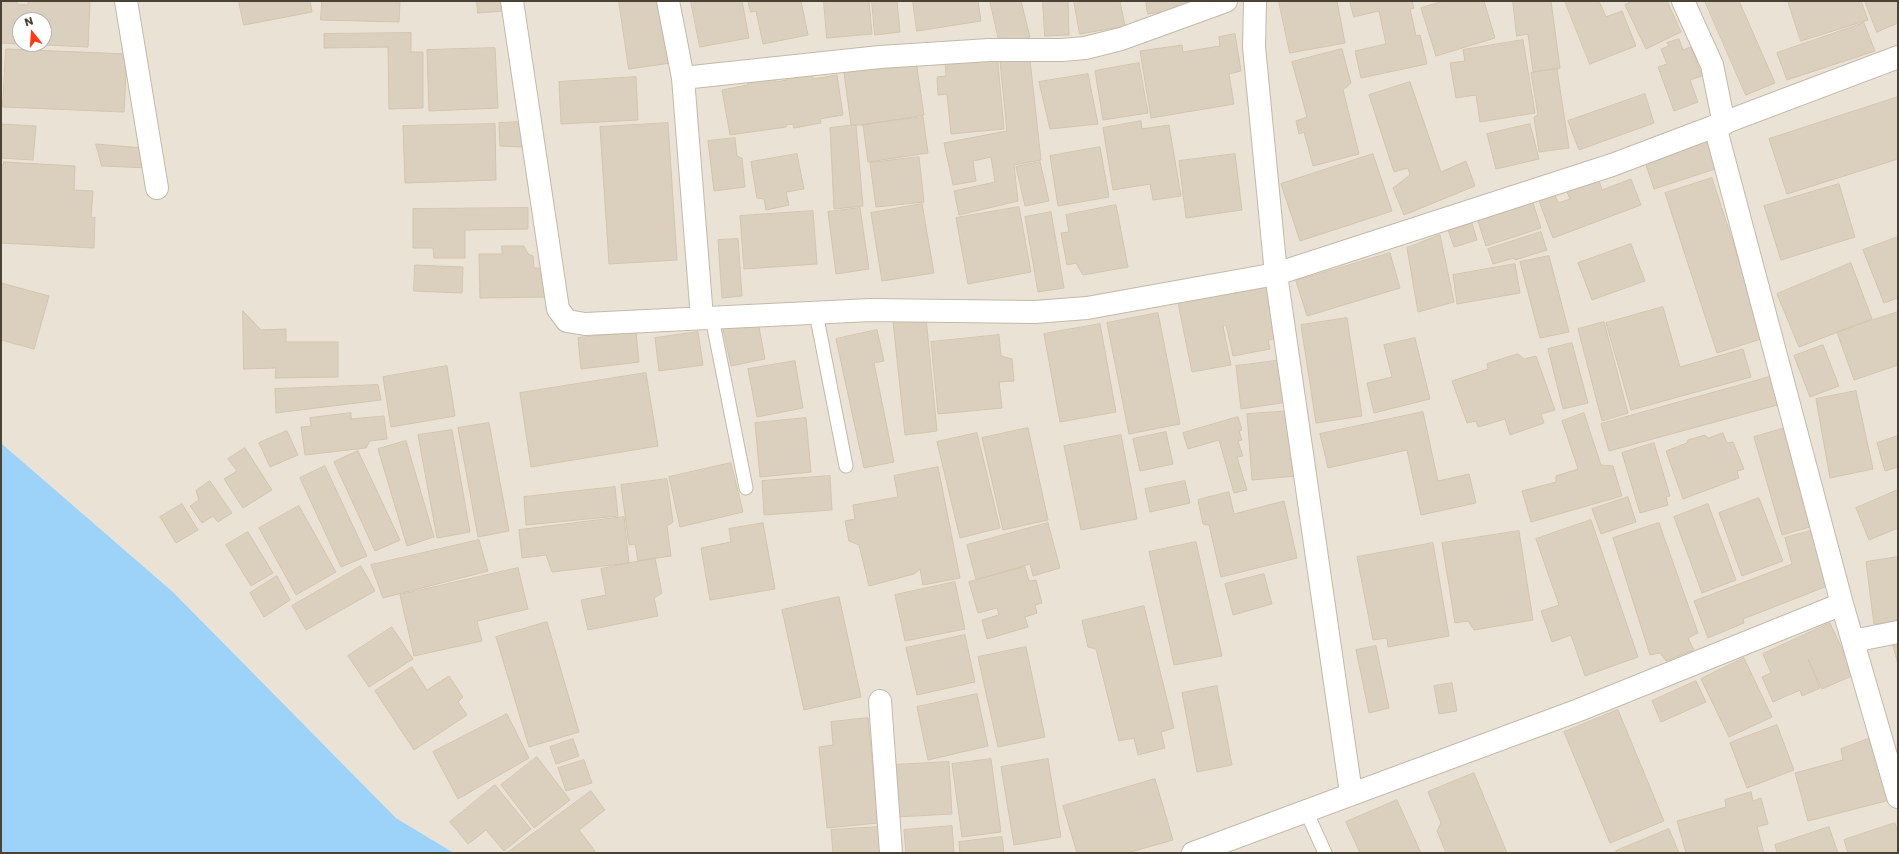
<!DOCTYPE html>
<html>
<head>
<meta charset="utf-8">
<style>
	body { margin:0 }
	#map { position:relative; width:1899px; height:854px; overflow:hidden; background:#f5f1e7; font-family:Poppins,sans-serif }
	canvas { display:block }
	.frame { position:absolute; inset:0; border:2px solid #4a4235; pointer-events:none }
	.north { position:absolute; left:12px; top:12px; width:40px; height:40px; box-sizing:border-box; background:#fff; border:1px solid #b7b3ae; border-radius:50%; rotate:343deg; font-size:11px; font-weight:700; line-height:16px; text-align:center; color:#4a4235 }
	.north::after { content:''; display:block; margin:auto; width:14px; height:18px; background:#ff3815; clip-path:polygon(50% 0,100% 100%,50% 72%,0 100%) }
</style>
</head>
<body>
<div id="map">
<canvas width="1899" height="854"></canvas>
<div class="frame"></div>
<div class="north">N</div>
</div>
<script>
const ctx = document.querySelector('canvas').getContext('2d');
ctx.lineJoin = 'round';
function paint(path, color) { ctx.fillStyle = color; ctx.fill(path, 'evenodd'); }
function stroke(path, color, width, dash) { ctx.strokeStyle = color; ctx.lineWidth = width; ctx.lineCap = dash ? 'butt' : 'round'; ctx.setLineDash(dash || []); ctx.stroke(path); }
const residential = new Path2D(`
	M1,1H1898V853H454L396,818L173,592L1,443ZM20,20H44V44H20Z`);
const water = new Path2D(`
	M1,443L173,592L396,818L454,853H1Z`);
const building = new Path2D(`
	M1,1H17V4L28,5V1H90L88,47L25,44H44V20H20V44L1,43Z
	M239,1H310L312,12L244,25Z
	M322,1H400L399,22L321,20Z
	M477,1H503L504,11L478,13Z
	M619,1H662L671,63L629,69Z
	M691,1H742L749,38L700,47Z
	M748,1H801L808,35L763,44L756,11L751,12Z
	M824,1H869L872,34L827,38Z
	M872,1H897L900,32L875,35Z
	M913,1H978L981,21L917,31Z
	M990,1H1021L1030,37L1000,44Z
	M1043,1H1068L1069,35L1045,36Z
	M1074,1H1120L1125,26L1080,34Z
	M1146,1H1195L1196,7L1148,14Z
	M1279,1H1337L1345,43L1290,53Z
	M1350,1H1412L1414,8L1410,9L1416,36L1420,35L1427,64L1361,78L1355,51L1386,44L1379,11L1354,17Z
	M1444,1H1484L1495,38L1436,56L1421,8Z
	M1513,1H1551L1560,68L1533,72L1528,34L1517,36Z
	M1565,1H1599L1606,17L1622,11L1636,46L1590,64Z
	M1633,1H1667L1681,32L1646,49L1625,5Z
	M1705,1H1739L1775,83L1746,95Z
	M1788,1H1861L1868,20L1801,41Z
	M1865,1H1898V23L1877,32Z
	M1864,23L1875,51L1787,80L1777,53Z
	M411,33V52H423V108L389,109L388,47L324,48V34Z
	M1235,34L1241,71L1229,74L1234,104L1151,118L1140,51L1182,45L1183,52L1220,46L1219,37Z
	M1679,39L1683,50L1691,47L1702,76L1690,80L1698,102L1674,111L1658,67L1667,64L1661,49L1669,46L1667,43Z
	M1523,40L1535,113L1480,122L1476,95L1456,98L1450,63L1465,61L1463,50Z
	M495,48L498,108L429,111L427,50Z
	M6,49L127,54L124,112L3,107Z
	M1342,49L1351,83L1343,90L1359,154L1313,166L1304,132L1299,134L1296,121L1307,117L1292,62Z
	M997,53L1004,129L951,134L947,94L938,95L937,77L946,76L945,57Z
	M1030,60L1041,160L1014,165L1018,201L959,215L954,191L995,182L991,157L973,161L976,181L953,185L944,143L1007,131L1000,61Z
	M916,61L924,115L863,125H851L843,65Z
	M1139,63L1148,113L1103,120L1095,71Z
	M1557,69L1569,148L1539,152L1534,117L1538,115L1531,73Z
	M812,72L813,79L837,75L843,115L820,119L821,123L794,128L793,124L786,125V127L730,135L722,90L748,85L747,81L775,76L776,82L787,80V76Z
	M1088,74L1098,124L1050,129L1039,82Z
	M636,77L638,120L561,124L559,82Z
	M1410,82L1441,172L1466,161L1475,186L1404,215L1393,188L1410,175L1408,168L1394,172L1369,95Z
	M1645,94L1654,123L1579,150L1568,121Z
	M1898,97V159L1787,194L1769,139Z
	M923,117L928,153L868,162L863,125Z
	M1141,121L1142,129L1169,125L1181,196L1153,200L1150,184L1113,190L1103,128Z
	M520,122L522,147L500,146L499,123Z
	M668,123L677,260L609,264L600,127Z
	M1,124L36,126L33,160L1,158Z
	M495,124L496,180L405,183L403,126Z
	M1530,124L1539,159L1496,169L1487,134Z
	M856,125L863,206L834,209L830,128Z
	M735,138L737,156L742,158L745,187L714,191L708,141Z
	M1708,138L1718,168L1654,189L1644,159Z
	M96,144L143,148L149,168L102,166Z
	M1100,147L1109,197L1058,206L1050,156Z
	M797,154L804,189L786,192L789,205L766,210L764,199L757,198L751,162Z
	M1235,154L1242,210L1186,218L1179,161Z
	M1373,154L1392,211L1300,241L1281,184Z
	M919,157L924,202L876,207L870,163Z
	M4,162L75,166L74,190L93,191L91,218L95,217L94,248L1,243V165H3Z
	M1040,162L1049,201L1025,206L1016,167Z
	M1598,178L1602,190L1631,179L1641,205L1553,238L1539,201L1555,195L1558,203L1570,199L1566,190Z
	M1712,178L1764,338L1717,353L1665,193Z
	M1839,184L1855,237L1781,260L1764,206Z
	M1532,200L1541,228L1486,246L1477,218Z
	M922,204L934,273L882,281L871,213Z
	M1116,205L1128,267L1083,275L1076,263L1067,265L1061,233L1069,232L1066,215Z
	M1019,207L1031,272L968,284L956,218Z
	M528,208V229L465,230V258H434L433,248H413V209Z
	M860,208L869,269L836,274L828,212Z
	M813,211L817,264L744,269L740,216Z
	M1051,212L1064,288L1038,292L1025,217Z
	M1471,220L1477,240L1454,247L1447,227Z
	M1541,232L1547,250L1515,260L1514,258L1493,264L1488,249Z
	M1440,235L1454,302L1418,312L1407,248Z
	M1898,237V298L1884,303L1863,250Z
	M738,239L742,296L722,298L718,240Z
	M1631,244L1645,281L1592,300L1578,263Z
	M502,246H524L528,254L533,256L534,268H545V297L480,298L479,254H502Z
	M1390,253L1400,288L1307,316L1296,281Z
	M1549,256L1569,332L1540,338L1520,262Z
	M1851,263L1872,319L1799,347L1777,294Z
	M1515,264L1520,293L1457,304L1453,275Z
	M415,265L463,267L462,293L414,291Z
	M1,283L49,296L34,349L1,340Z
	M1270,283L1281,337L1268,340L1270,349L1233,356L1226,325L1223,326L1231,365L1192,372L1178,303Z
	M1663,307L1680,367L1743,349L1751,377L1631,410L1606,323Z
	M243,311L261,330L286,329V342H338V377L275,378L276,368L244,369Z
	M1898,312V365L1854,380L1837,332Z
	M1158,313L1180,424L1129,434L1107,323Z
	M926,317L937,431L905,435L893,321Z
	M1347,318L1362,416L1316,423L1301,325Z
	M758,322L765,359L731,366L723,329Z
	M1604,322L1628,413L1602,421L1578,329Z
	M1100,324L1116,412L1060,422L1044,334Z
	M877,330L884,361L874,363L894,462L864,468L836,339Z
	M636,332L639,362L581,369L578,338Z
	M698,332L703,365L659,371L655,338Z
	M999,335L1001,356L1012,359L1014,381L999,382L1002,408L938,414L931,342Z
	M1415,338L1430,399L1374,413L1367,383L1392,377L1384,345Z
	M1572,343L1588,403L1563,409L1548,349Z
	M1823,345L1839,386L1810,397L1794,356Z
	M1518,354L1524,359L1536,356L1555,410L1541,414L1544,423L1510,435L1505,419L1478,427L1476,421L1467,423L1452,381L1488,369L1487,364Z
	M1283,360L1288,402L1241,409L1236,366Z
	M795,361L803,408L757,417L748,369Z
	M447,366L455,416L391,427L383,377Z
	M646,373L658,446L531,467L520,393Z
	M1773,376L1781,404L1609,451L1601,424Z
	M378,385L381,400L276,413L275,389Z
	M1856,391L1873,469L1830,478L1816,399Z
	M1293,411L1297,476L1252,480L1247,414Z
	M1423,412L1438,481L1469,474L1476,503L1421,515L1407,450L1328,468L1320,434Z
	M351,413V419L384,416L387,439L370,441L366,448L305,455L301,427L311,426L310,418Z
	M1584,413L1601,465L1613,466L1622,496L1531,522L1522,491L1556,482V476L1578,469L1562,421Z
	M1238,417L1242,430L1239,431L1242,440L1238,441L1243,456L1237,457L1247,490L1234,493L1219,440L1188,449L1183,433Z
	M806,418L811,472L760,477L755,423Z
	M489,423L509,531L478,537L458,428Z
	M1789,427L1817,525L1782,535L1754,437Z
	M1028,428L1048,520L1003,530L982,438Z
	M452,430L470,532L437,538L418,435Z
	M287,431L298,455L270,467L259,443Z
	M1166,432L1173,464L1140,471L1133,439Z
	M977,433L1000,528L960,538L937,442Z
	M1723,433L1727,443L1733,442L1744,469L1737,471L1739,478L1683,499L1666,451L1687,443L1688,440L1705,435L1708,438Z
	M1121,435L1137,519L1081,530L1064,446Z
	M1898,436V467L1885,471L1877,443Z
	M406,441L434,537L407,546L378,449Z
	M1654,443L1670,496L1666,497L1668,505L1640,513L1622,453Z
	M245,448L272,490L243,508L224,479L237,471L228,459Z
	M358,451L400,540L375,551L334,462Z
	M731,463L743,512L680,527L669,477Z
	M325,466L367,556L341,567L300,478Z
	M938,467L960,578L923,585L920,569L914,574L869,586L859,545L849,541L845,521L855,519L853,505L898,497L894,476Z
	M830,476L832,510L764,515L762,481Z
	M667,479L673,522L667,526L671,556L638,561L635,544L629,545L621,485Z
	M210,481L232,513L218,522L213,516L202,523L190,506L199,500L196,491Z
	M1185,481L1190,503L1150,512L1145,489Z
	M615,487L618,516L526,525L524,497Z
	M1898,490V528L1869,540L1856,508Z
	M1229,492L1234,514L1284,501L1297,558L1221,577L1209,525L1203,524L1198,500Z
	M1628,497L1636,522L1601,534L1592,509Z
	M1759,498L1783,561L1742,576L1719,513Z
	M182,504L198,530L176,543L160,517Z
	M1708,504L1736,580L1702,593L1674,517Z
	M299,506L336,572L296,595L259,528Z
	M624,517L629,563L552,572L546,555L522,558L519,530Z
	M1591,520L1638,657L1585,676L1571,635L1552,642L1541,611L1559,605L1536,539Z
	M763,523L775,589L710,600L701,548L731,542L729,529Z
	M1048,523L1060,568L1033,576L1030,564L976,580L967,545Z
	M1659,523L1698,633L1688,638L1694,650L1666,661L1660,653L1650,655L1613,538Z
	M1817,529L1830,585L1743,619L1744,623L1708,638L1694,601L1792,564L1785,538Z
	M1519,531L1533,620L1474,630L1468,621L1455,623L1442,543Z
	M248,532L273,573L251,586L226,545Z
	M479,540L488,571L383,598L371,565Z
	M1196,542L1222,656L1174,665L1149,552Z
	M1433,543L1449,636L1388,647L1387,638L1373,640L1357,557Z
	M1898,557V621L1874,624L1866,562Z
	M655,558L662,593L654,598L658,616L588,630L581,600L606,595L601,569Z
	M361,566L375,591L306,630L292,606Z
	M1025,567L1029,581L1036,580L1042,603L1035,605L1037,613L1025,617L1028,627L987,639L982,620L999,615L997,608L978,613L969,582Z
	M518,568L528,609L477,621L482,641L414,656L400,595Z
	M1264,574L1272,604L1233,615L1225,584Z
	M277,576L290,600L264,617L250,593Z
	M955,582L965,629L905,641L895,595Z
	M839,597L861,697L804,710L782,610Z
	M1144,606L1174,728L1161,732L1165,748L1138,755L1134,738L1119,741L1096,649L1088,647L1082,621Z
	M547,622L579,732L529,747L496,637Z
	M1830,623L1854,675L1822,689L1808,659L1820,688L1802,696L1800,690L1773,702L1762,677L1771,673L1763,654Z
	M392,627L413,659L369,687L348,656Z
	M965,635L975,682L917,695L906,648Z
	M1898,645V664L1893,646Z
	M1376,646L1389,708L1369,713L1356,650Z
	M1026,647L1045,737L998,747L978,657Z
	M1744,658L1772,717L1729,737L1701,679Z
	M412,667L427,690L449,676L463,697L458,702L467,715L414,750L375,691Z
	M1696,681L1706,702L1661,722L1652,701Z
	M1452,683L1457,711L1439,714L1434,686Z
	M1217,686L1232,765L1197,772L1182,693Z
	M977,694L988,746L928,760L917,707Z
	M1618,710L1664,821L1610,843L1564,732Z
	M507,714L529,758L458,799L433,752Z
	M868,718L878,823L827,828L819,747L833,745L831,722Z
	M1777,725L1794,770L1747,788L1730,743Z
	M1874,737L1894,799L1808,821L1795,773L1843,760L1841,749Z
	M573,739L579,756L556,764L550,747Z
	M537,757L570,800L534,828L501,785Z
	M991,759L1001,832L962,837L952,764Z
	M1048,759L1061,837L1014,845L1001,767Z
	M584,760L592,783L566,791L558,768Z
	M949,762L952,814L896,817L893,765Z
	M1474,773L1507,853H1446L1437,831L1441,823L1428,792Z
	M1155,779L1173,840L1127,853H1077L1063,806Z
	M495,785L531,829L504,851L486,830L468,844L450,822Z
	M591,791L605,810L579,830L595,851L593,853H507Z
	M1751,792L1753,801L1761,798L1768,824L1757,827L1764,853H1686L1677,821L1726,807L1725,800Z
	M1397,800L1421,853H1360L1346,822Z
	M1895,823L1898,832V853H1848L1844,840Z
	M952,826L954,853H906L904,830Z
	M879,827L881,853H833L831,830Z
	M1829,827L1838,853H1777L1775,845Z
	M1669,829L1679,853H1617L1616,851Z
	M1002,837L1004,853H960L959,842Z`);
const service = new Path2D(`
	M816,313L846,466
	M712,318L746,488
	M1306,811L1325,853`);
const minor = new Path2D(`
	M126,1L157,188
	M512,1L558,309L567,321L585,324L871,310L1035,312L1087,308L1276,274L1612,165L1898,57
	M668,1L683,78L702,318
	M1255,1L1254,47L1276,274L1351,793
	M1683,1L1712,65L1724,124
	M683,78L880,57L989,50H1062L1085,48L1121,39L1226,1
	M1715,126L1842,604L1898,797
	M1853,641L1898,632
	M880,701L891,853
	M1193,853L1579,710L1842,604`);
paint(residential, '#eae3d5');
paint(water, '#9dd3f8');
paint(building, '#dbd0be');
stroke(building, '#d4c5ae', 1);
stroke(service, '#c2b9a9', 15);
stroke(minor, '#c2b9a9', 24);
stroke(service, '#fff', 13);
stroke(minor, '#fff', 22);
</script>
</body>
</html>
